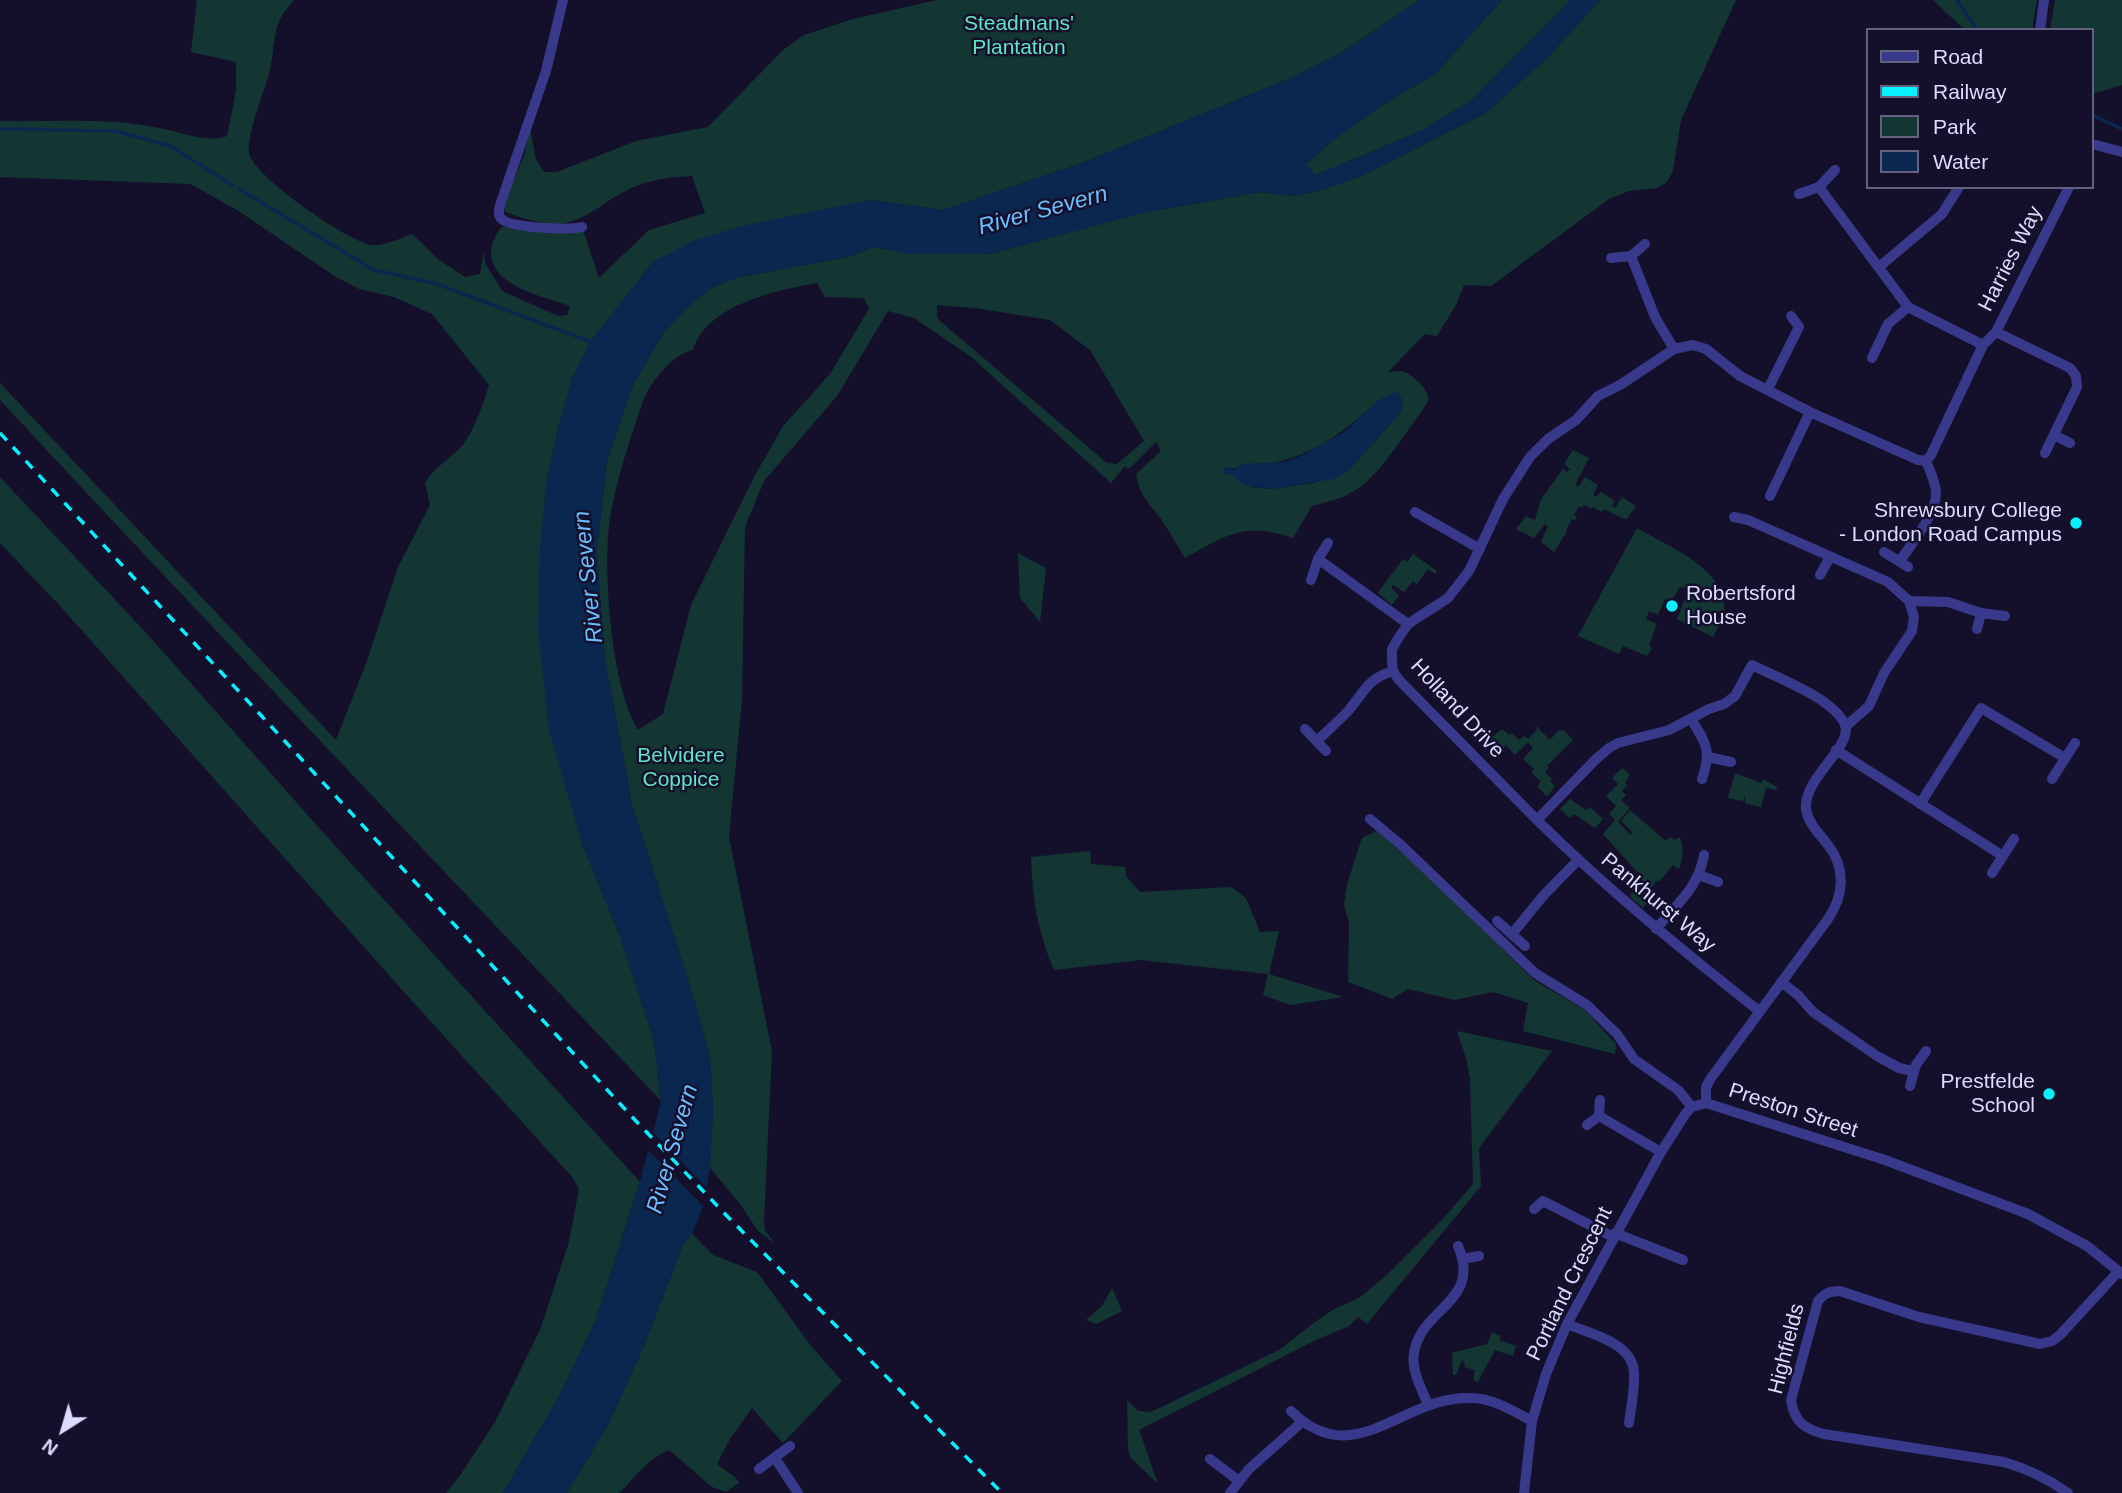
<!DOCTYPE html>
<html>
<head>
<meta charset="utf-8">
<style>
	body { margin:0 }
	#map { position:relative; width:2122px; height:1493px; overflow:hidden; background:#14102c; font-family:Helvetica,sans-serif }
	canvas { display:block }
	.legend { position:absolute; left:1866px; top:28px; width:228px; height:161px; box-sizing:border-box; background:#14102c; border:2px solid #646180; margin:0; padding:9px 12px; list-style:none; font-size:21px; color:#dddbff }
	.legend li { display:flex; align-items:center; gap:14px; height:35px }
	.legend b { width:35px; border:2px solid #646180 }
	.north { position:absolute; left:28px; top:1395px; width:70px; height:70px; -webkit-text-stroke:5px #14102c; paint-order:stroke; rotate:217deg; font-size:19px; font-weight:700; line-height:28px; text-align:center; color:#dddbff }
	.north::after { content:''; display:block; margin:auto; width:24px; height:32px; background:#dddbff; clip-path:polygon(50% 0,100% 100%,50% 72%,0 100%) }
</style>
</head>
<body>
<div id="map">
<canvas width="2122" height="1493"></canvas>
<ul class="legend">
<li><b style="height:9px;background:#39398c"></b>Road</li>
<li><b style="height:9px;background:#07f0ff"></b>Railway</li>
<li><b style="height:19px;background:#133633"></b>Park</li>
<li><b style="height:19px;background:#0a2750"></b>Water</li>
</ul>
<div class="north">N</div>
</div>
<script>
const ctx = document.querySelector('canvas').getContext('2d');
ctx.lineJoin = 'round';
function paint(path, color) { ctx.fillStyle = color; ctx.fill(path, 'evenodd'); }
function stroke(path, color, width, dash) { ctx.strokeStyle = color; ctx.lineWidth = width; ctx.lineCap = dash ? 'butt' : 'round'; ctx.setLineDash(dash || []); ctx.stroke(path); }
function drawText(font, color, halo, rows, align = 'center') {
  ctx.font = font + ' Helvetica,sans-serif'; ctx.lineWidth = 5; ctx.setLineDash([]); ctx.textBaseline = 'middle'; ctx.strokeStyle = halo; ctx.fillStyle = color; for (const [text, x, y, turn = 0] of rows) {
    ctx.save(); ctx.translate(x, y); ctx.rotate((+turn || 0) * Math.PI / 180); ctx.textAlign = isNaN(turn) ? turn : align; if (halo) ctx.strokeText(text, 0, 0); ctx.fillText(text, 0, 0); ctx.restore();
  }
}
const green = new Path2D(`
	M197,0H294C287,8 280,17 277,27C273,41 273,56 270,70C265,91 247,131 249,153C253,176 347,241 371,245C383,247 401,238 412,234L439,260L465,277L480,274L484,250L485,263L502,291L558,316L567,315L570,306C544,296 490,287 491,251C492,242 496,234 502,227L583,230L599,278L649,230L705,213L692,176C671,177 653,179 634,187C608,197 586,223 557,224C539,224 522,218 505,212L504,203L524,156L530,129L536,159L544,172H557L636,141L708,127L783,50L804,35L853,19L937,0H1420L1344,51L1296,76L1082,163L943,210L870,200L653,262L591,341L572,379L559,425L546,485L582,843L621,939L654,1040L661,1101C441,867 218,635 0,400V383L336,740L367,661L398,567L430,505L425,483C434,467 449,460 461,447C473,434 484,402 489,385L432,314L394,297L359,289L336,277L237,210L190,184L0,177V121C55,122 114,117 168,130C186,134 210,143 227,136L236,91V62L191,52Z
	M1502,0H1571L1472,100L1421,131L1316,175L1305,165L1332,141L1381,106L1436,73Z
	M1600,0H1736L1681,120L1673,171L1666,183L1657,188L1629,191L1609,199L1491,286L1464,285L1456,305L1437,336L1425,334L1388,372C1392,372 1396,371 1400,371C1410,372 1430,389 1428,400C1427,404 1424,407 1422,411C1405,433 1377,479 1354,491C1341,499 1327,502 1312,506L1293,538C1244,521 1227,535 1185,558C1177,545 1170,532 1161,519C1150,505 1138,493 1136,474L1161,451L1156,442L1129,469L1125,466L1111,483L970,356L914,318L888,311L837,396L764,481L745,527L742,699L729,837L772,1051L764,1220L765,1230L774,1243L758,1231L740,1204L710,1168L713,1109L710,1057L689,983L632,805L605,660L600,615L597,549L607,459L633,385L664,332L690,305L711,288L735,278L852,256L873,247L911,254H990L1137,214L1259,192L1294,196L1322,190L1363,175L1486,113L1547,58ZM817,283L825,297L864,298L869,309L830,374L783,426L754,477L691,605L663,714L638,730C612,686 605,588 608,536C611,498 624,458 636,422C640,412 642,401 647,392C657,375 674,354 693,350C706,305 777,290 817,283ZM937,305L975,308L1050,320L1090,350L1144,441L1117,464L1107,463L940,321L937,317ZM1380,399L1403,404L1400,413L1348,471L1313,483L1271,489L1252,487L1225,467C1238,471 1249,467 1263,465C1314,456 1342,434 1380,399Z
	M1933,0H2037L2032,30H1965Z
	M2055,0H2122V85L2092,94V30H2050Z
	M1573,450L1589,458L1575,485L1579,486L1585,477L1598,485L1593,495L1596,497L1601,492L1615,501L1612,506L1615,508L1622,497L1636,506L1627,519H1624L1604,509L1602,512L1593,507L1591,509L1584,505L1581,508L1579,506L1574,515L1577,517L1575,520L1572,519L1566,530L1567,531L1554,552L1541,542L1548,526L1545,524L1534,538L1516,529L1526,516L1535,520L1541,499L1563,469L1567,472L1570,469L1564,464Z
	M0,477L149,636L320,829L640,1182L595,1322L558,1398L503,1493H446L461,1474L495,1422L540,1330L569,1242L579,1189L573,1178L413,1002L61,607L0,543Z
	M1637,528C1666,545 1729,570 1724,611C1723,619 1717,629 1713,637L1677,619L1688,591L1684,587L1679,588L1672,601L1665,599L1658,615L1649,611L1646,619L1657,624L1649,645L1652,648L1647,656L1623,646L1619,654L1578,636Z
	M1018,553L1046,568L1040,622L1020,598Z
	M1413,554L1437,571L1435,574L1428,569L1417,584L1413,581L1404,592L1393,585L1391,588L1399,595L1392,605L1379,594V591L1403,559L1407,562Z
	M1535,725L1550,740L1558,731L1564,730L1573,740L1547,766L1549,768L1545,772L1552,779L1550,781L1555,786L1547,797L1537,786L1541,782L1531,772L1534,769L1523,759L1533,748L1528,742L1515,755L1506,745L1501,750L1490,739L1502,729L1509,735L1512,733L1519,740L1524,736L1528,739L1537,730Z
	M1622,768L1630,774L1625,782L1627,785L1622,791L1626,795L1621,800L1630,808L1618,822L1631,835L1632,832L1621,821L1630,810L1666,841L1670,837L1674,840L1680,837L1683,850L1680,867L1678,869L1673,865L1659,882L1657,880L1650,889L1653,895L1643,908L1631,898V894L1635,889L1633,887L1640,880L1636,876L1638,873L1603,834L1615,820L1609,814L1616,806L1606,796L1618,784L1612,778Z
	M1735,773L1761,783L1763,779L1777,787L1776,790L1766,788L1761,807L1745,803V795L1743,801L1728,798Z
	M1570,799L1586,810L1590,807L1603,819L1595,828L1574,814L1570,818L1560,809Z
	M1377,831L1427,875L1534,980L1585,1010L1616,1044L1615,1054L1523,1031L1528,1003L1493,992L1454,1000L1408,989L1392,999L1348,982L1349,924L1344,904L1347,884L1362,838Z
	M1090,851L1091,864L1125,867L1126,876L1140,892L1231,887L1246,898L1260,932L1279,931L1269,974L1343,997L1290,1005L1263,995L1268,974L1141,960L1054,970C1038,933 1032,897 1031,857Z
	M1457,1031L1552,1051L1479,1148L1481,1186L1367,1324L1358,1317L1349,1326L1316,1340L1139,1430L1158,1484L1130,1457L1128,1448L1127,1400L1138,1411L1151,1412L1279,1350L1315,1322L1334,1309L1359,1298L1387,1275L1443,1219L1473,1184L1470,1079L1466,1058Z
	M692,1234L713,1255L757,1272L811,1346L842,1381L783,1443L752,1408L730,1439L717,1464L736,1478L739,1483L726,1492L712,1487L669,1450C646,1460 637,1476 619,1493H567L609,1423L642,1350L684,1243Z
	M1112,1288L1122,1311L1096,1324L1086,1320L1102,1306Z
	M1492,1332L1501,1336L1499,1340L1516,1346L1513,1356L1495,1350L1478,1382L1473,1380L1475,1370L1464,1367L1465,1363L1462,1360L1456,1375H1453L1452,1353L1487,1344Z`);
const water = new Path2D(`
	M1420,0H1502L1436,73L1381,106L1332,141L1305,165L1316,175L1421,131L1472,100L1571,0H1600L1547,58L1486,113L1363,175L1322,190L1294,196L1259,192L1137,214L990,254H911L873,247L852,256L735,278L711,288L690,305L664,332L633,385L607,459L597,549L605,660L632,805L689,983L710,1057L713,1109L710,1168L703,1207L692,1234L684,1243L642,1350L609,1423L567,1493H503L558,1398L595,1322L640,1182L661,1101L654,1040L621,939L582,843L549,731L538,629L540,549L546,485L559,425L572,379L591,341L653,262L693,241L742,226L870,200L943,210L1082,163L1296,76L1344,51Z
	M1396,392C1404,398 1404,404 1400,413L1348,471L1334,479L1271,489L1243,485L1236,477L1222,472L1225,467L1235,470L1240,464L1284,462L1303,455L1344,432L1380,399Z`);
const pier = new Path2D(`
	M650,1129L710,1191L706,1209L645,1147Z`);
const stream = new Path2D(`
	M1957,0L1977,30
	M2092,115L2122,129
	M0,129L115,131L170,146L232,185
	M239,189L374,270L437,284L594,343`);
const minor = new Path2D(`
	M563,0L546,71L500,205C499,211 497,216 503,220C514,228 569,230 582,227
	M2040,30L2044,0
	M2092,144L2122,152
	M1819,187L1908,307L1983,345
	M1799,194L1819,187L1835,170
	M1631,256L1655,317L1674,349
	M1611,258L1631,256L1645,244
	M1879,267L1942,214L1959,187
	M1996,332L2070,368L2076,376L2077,387L2045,453
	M1872,358L1888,324L1908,307
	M1768,389L1799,327L1791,316
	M2054,435L2070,443
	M1770,496L1810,412
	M1415,512L1480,549
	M1734,517L1748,520L1888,582L1909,601L1914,617L1912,631L1884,673L1869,706L1846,726
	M1884,552L1908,567
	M1318,559L1408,624
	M1900,561C1911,544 1937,513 1936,493C1936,483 1930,471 1926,461
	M1820,575L1830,557
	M1311,580L1318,559L1328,543
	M1909,601L1948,602L1981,613L2005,616
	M1977,629L1981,613
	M1691,719C1706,743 1712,750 1702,779
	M1305,729L1326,751
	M1317,741C1327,731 1339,721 1349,710C1365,691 1367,679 1393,671
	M1836,750L2003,856
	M1708,757L1731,762
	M2052,779L2075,743
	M1920,804L1981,708L2065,758
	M1370,819L1401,845L1535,973L1587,1005L1617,1034L1634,1059L1678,1090L1692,1107
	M1537,820C1607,889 1682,950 1759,1011
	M1992,873L2014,839
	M1699,875L1718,882
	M1497,921L1525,946
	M1656,929C1676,905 1699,887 1704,855
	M1512,934L1543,896L1578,860
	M1781,982L1798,995L1813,1012L1877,1056L1899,1068L1913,1071
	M1910,1086L1916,1065L1926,1051
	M1706,1103V1087L1711,1078L1828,919C1844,896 1846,868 1828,845C1820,834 1808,824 1806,809C1803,778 1853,747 1845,725C1835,699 1776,677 1752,665L1735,696L1724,704L1709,709L1669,730L1618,743L1609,748L1595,760L1537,820L1399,680L1393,671L1392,660V649L1399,637L1408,624L1448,598L1469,571L1503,499L1530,457L1548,439L1576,420L1598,396L1620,385L1674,349L1693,345L1706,349L1740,376L1810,412L1918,460L1926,461L1931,455L1983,345L1996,332L2069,187
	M1599,1116L1661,1152
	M1587,1125L1599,1116L1600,1100
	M1534,1209L1543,1201L1613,1237
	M1615,1233L1683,1260
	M1463,1259L1479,1256
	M1567,1324C1590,1334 1633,1342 1634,1373C1635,1389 1631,1407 1629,1423
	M1428,1405C1422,1389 1411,1371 1414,1353C1421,1307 1482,1303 1458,1246
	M1291,1411C1355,1474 1402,1395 1471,1398C1493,1398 1513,1411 1532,1421
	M775,1458L798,1493
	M1210,1459L1239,1481
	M759,1469L790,1446
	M1230,1493L1249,1469L1302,1422
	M1524,1493L1532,1421L1546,1374L1567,1324L1661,1152L1686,1113L1692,1107L1706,1103L1885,1160L2028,1214L2087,1246L2122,1274
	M2068,1493C2047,1478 2028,1469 2004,1462L1824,1434C1804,1429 1794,1421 1791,1400L1818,1301C1825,1293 1830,1291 1840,1291L1919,1317L2040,1344L2052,1341L2060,1335L2119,1271`);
const rail = new Path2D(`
	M0,433L635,1120L728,1217L1002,1493`);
const markers = [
	[2076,523,7,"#07f0ff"],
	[1672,606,7,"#07f0ff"],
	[2049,1094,7,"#07f0ff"]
];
const parkNames = [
	["Steadmans'",1019,24],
	["Plantation",1019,48],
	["Belvidere",681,756],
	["Coppice",681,780]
];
const streetNames = [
	["Harries Way",2011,259,-63],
	["Holland Drive",1457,709,47],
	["Pankhurst Way",1658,903,40],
	["Preston Street",1793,1111,18],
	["Portland Crescent",1570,1284,-64],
	["Highfields",1787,1349,-76]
];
const poiNames = [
	["Shrewsbury College",2062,511],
	["- London Road Campus",2062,535],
	["Robertsford",1686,594,"left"],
	["House",1686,618,"left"],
	["Prestfelde",2035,1082],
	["School",2035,1106]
];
const waterNames = [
	["River Severn",1043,211,-15],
	["River Severn",589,577,-96],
	["River Severn",673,1149,-74]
];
paint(green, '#133633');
paint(water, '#0a2750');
paint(pier, '#14102c');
stroke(stream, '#0a2750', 3.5);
stroke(minor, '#39398c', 10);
stroke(rail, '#07f0ff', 3.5, [10, 9]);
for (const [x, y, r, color] of markers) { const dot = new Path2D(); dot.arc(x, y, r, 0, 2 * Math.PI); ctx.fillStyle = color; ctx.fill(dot); stroke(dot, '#14102c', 2.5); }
drawText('21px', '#60e6bf', '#14102c', parkNames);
drawText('21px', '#dddbff', '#14102c', streetNames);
drawText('21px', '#dddbff', '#14102c', poiNames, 'right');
drawText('italic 23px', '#69bfff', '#14102c', waterNames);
</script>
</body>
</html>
